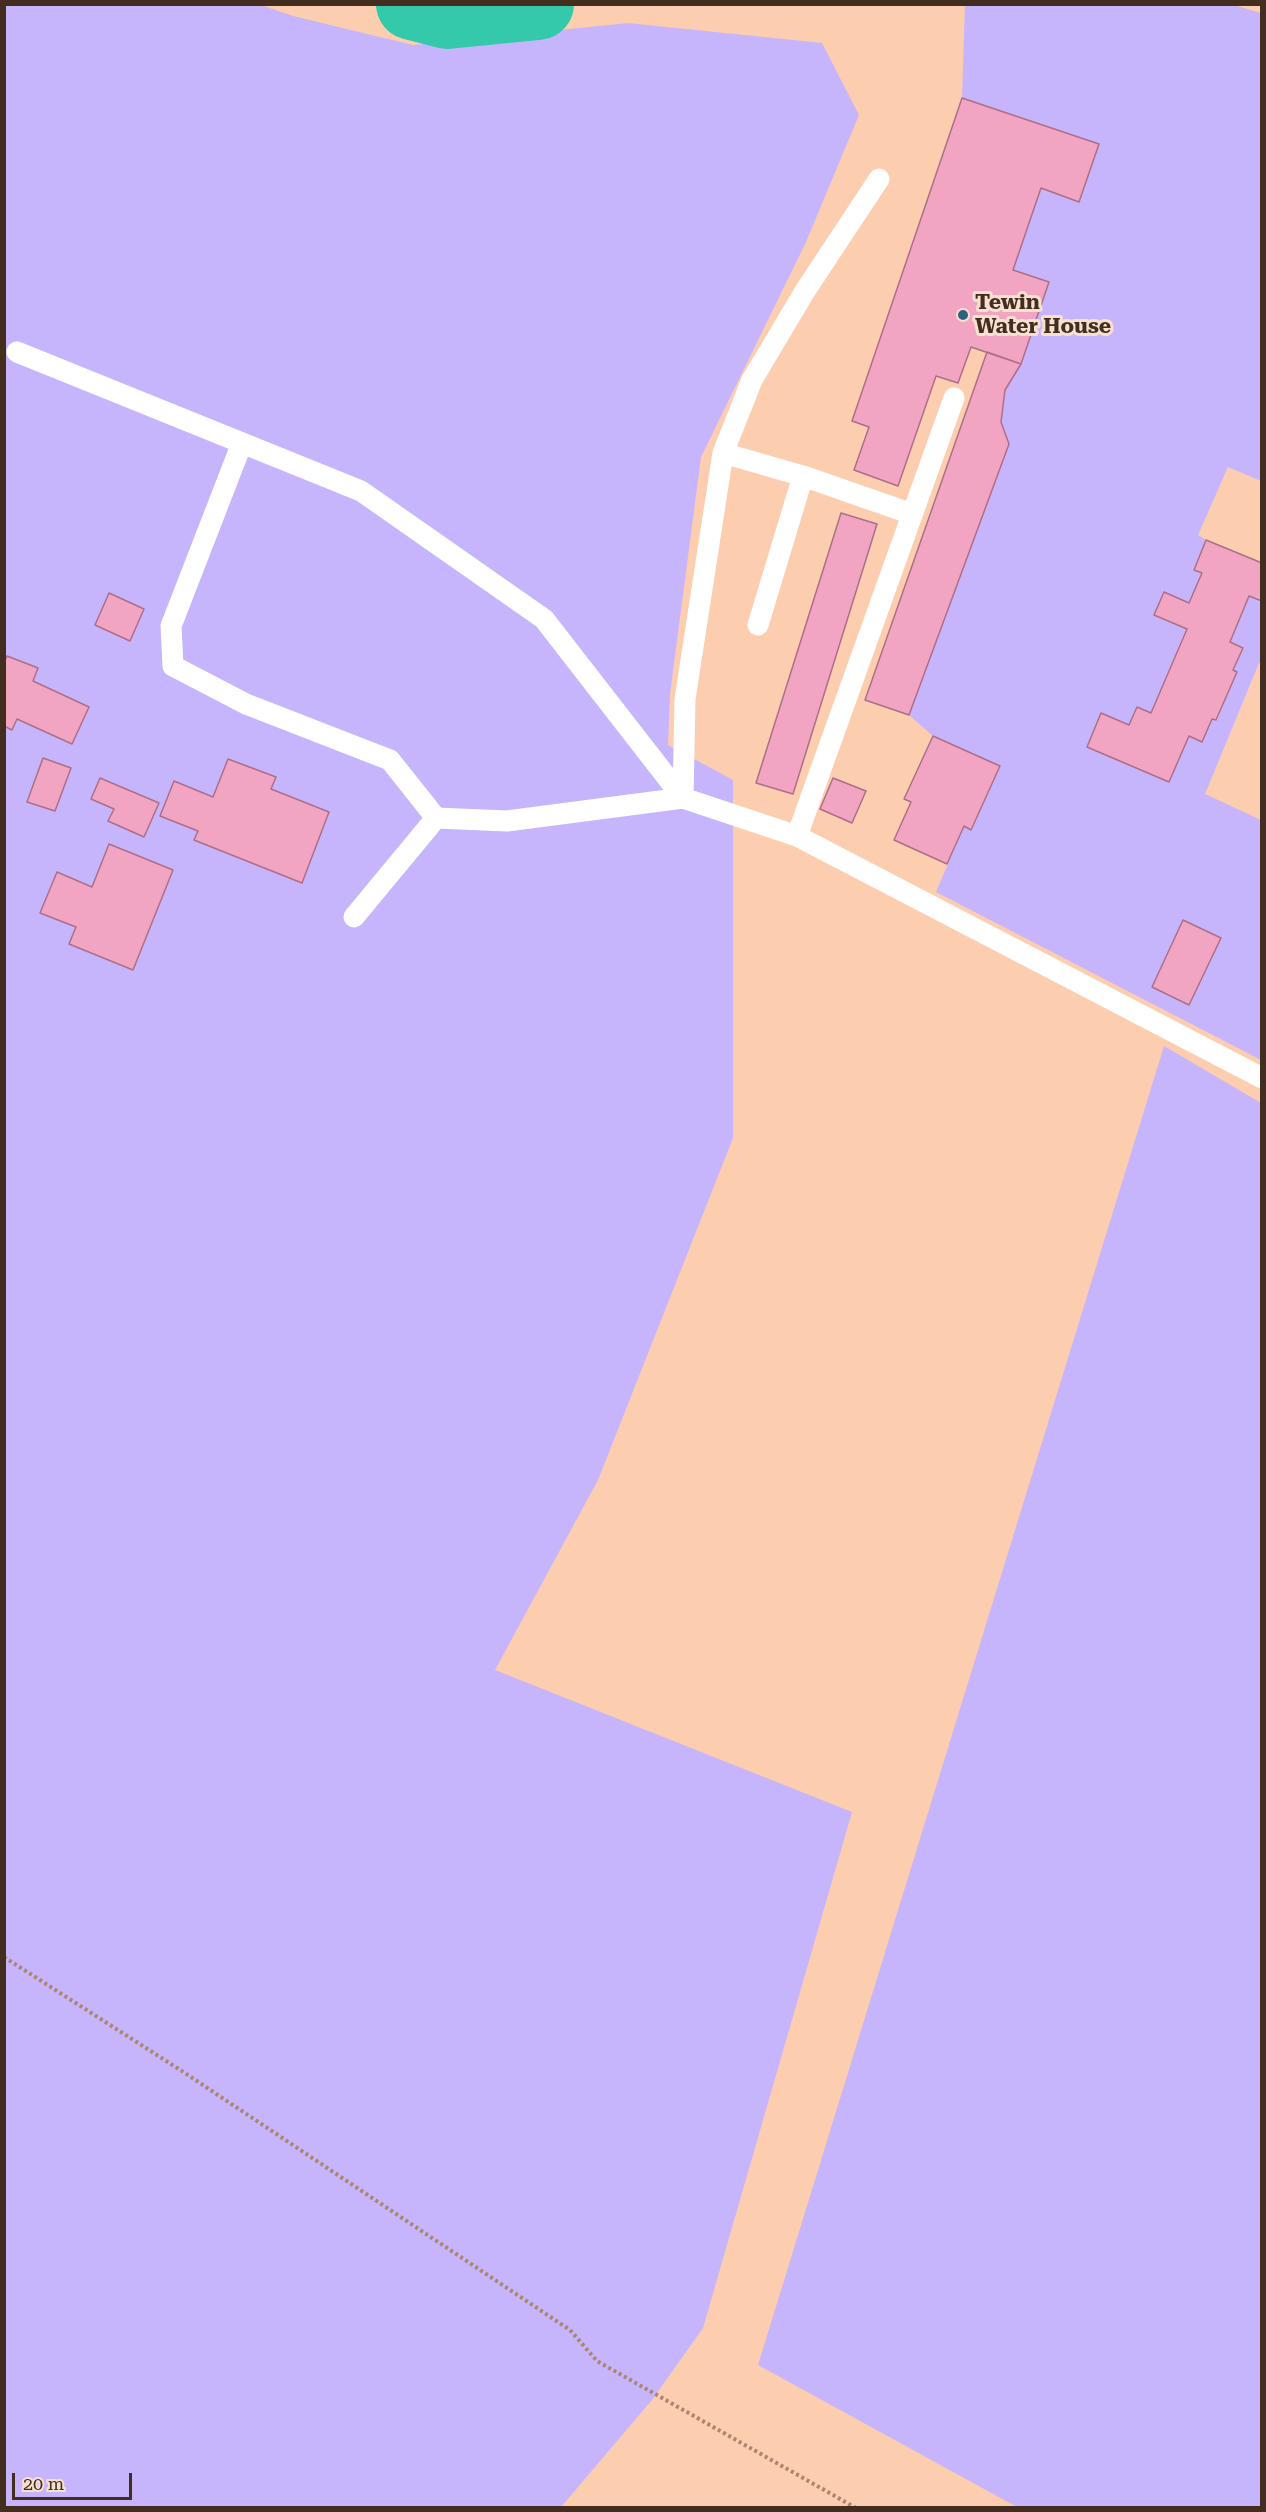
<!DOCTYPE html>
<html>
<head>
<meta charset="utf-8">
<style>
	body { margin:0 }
	#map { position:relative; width:1266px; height:2512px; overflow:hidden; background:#fccdaf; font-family:"Roboto Serif",serif }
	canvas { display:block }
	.frame { position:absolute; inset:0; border:6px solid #432d1e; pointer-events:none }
	.scale { position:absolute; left:12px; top:2473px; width:120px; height:27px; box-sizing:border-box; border:3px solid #432d1e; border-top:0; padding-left:8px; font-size:18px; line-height:21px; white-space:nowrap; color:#432d1e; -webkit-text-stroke:4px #f8e0d1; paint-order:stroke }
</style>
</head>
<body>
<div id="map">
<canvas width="1266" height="2512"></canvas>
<div class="frame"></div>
<div class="scale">20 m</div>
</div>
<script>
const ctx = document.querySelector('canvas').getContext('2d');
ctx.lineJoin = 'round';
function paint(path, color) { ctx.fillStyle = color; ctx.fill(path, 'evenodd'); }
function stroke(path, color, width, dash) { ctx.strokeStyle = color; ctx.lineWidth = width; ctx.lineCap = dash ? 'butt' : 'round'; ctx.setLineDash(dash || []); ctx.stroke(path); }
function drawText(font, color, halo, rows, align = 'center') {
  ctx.font = font + ' "Roboto Serif",serif'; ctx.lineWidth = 6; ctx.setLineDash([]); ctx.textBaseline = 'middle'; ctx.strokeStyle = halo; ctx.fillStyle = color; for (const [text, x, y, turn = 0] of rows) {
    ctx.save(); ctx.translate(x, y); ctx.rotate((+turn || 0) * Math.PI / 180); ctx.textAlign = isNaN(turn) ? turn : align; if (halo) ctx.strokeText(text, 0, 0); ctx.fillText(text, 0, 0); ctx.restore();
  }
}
const green = new Path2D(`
	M1230,4L1261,13V481L1228,467L1198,535L1206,540L1194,569L1202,573L1189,603L1164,592L1154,615L1186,629L1151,713L1137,708L1129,725L1101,714L1087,747L1169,782L1189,736L1202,741L1212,719L1217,720L1237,672L1233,670L1243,648L1230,642L1249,596L1261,601V663H1259L1205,794L1261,820V1060L936,892L964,826L972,829L1000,766L933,736L909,715L1009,444L1001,422L1005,390L1021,364L1049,283L1013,270L1041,188L1079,202L1099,144L962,98L965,5Z
	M5,5H261L293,16L413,45L628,23L822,43L859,115L806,242L701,457L670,694L668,745L733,780V1138L598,1480L495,1670L852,1812L703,2328L652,2400L561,2507L5,2508Z
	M1164,1046L1261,1103V2507H1017L758,2365Z`);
const river = new Path2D(`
	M412,4L447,13L538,4`);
const building = new Path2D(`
	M962,98L1099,144L1079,202L1041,188L1013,270L1049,282L1021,364L971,347L958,383L936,376L898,486L854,470L869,427L852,421Z
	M987,352L1021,364L1005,390L1001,422L1009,444L909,715L865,700Z
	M841,513L877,524L793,794L756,783Z
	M1206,540L1262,563V601L1249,596L1230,642L1243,648L1233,670L1237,672L1216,720L1212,719L1202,742L1189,736L1169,782L1087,747L1101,713L1129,725L1137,707L1151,713L1187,629L1154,615L1164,592L1189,603L1202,573L1194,570Z
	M109,593L144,609L130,641L95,625Z
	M7,656L38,668L33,681L89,707L72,744L17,719L12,730L4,726V662Z
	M933,736L1000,766L971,830L964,826L947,864L894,840L911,802L904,799Z
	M43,758L71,768L55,811L27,802Z
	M228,759L276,777L271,789L329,812L302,883L194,840L198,831L160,816L174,781L213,797Z
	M100,778L159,803L144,837L108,821L114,809L91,799Z
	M833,778L866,791L852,823L820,809Z
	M109,844L173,870L133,970L69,944L76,927L40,913L57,872L92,887Z
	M1183,920L1221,938L1189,1005L1152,987Z`);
const path = new Path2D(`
	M4,1957L185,2073L570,2330L597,2361L856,2508`);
const service = new Path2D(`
	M17,352L361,491L544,619L683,798
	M242,443L171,626L173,666L246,704L390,760L436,818
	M723,453L803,476
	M758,625L803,476L912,514
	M683,798L685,699L723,453L752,380L805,291L879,179
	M797,836L954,398
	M354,917L436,818L507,821L683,798L797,836L1262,1078`);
const markers = [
	[963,315,6,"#2d617e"]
];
const poiNames = [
	["Tewin",975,303],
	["Water House",975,327]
];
paint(green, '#c6b5fd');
stroke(river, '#33c9aa', 72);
paint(building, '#f2a5c2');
stroke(building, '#ad6f87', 1.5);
stroke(path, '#aa866f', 4, [3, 3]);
stroke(service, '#fff', 21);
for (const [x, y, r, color] of markers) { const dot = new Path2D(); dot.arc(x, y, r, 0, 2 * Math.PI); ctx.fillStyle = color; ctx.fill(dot); stroke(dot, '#f8e0d1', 2); }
drawText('bold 21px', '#432d1e', '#f8e0d1', poiNames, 'left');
</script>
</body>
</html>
